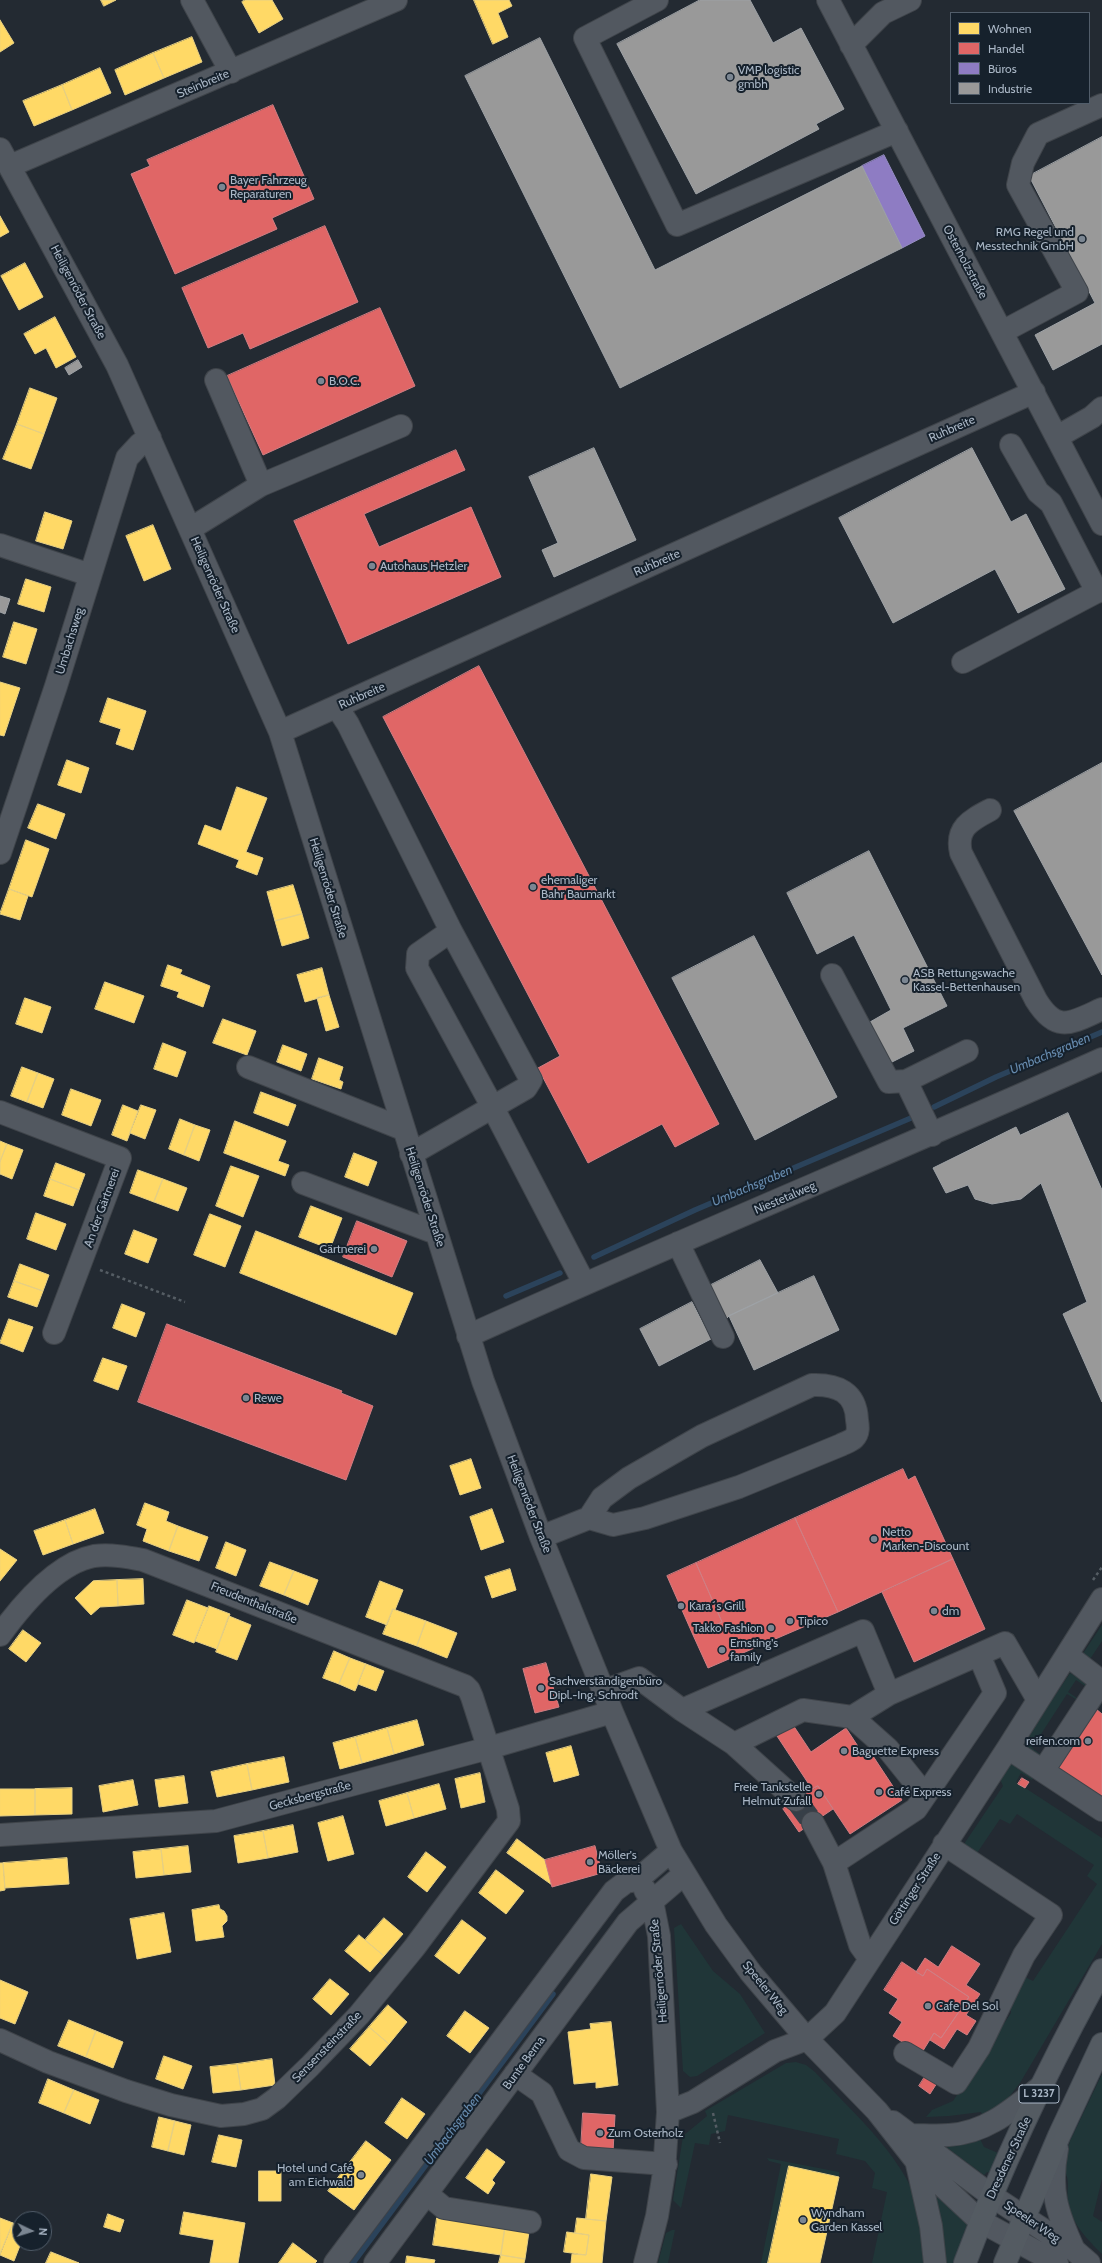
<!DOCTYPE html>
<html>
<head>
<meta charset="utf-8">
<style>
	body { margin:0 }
	#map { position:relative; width:1102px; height:2263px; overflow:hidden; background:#232a32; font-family:Cabin,sans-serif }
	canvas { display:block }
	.legend { position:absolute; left:950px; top:12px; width:140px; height:92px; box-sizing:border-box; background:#16212c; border:1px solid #515d6a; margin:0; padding:5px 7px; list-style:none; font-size:12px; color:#aab7c6 }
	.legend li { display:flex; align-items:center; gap:8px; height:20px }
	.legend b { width:20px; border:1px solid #515d6a }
	.north { position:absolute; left:12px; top:2211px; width:40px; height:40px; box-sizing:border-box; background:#16212c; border:1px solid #515d6a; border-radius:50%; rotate:94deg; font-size:11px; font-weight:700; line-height:16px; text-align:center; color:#aab7c6 }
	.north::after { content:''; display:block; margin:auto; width:14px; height:18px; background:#7b8692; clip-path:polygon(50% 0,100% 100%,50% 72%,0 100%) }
</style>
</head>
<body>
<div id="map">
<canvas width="1102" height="2263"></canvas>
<ul class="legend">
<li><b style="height:11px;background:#ffd966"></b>Wohnen</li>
<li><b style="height:11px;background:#e06666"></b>Handel</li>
<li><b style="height:11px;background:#8e7cc3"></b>Büros</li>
<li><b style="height:11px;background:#999"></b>Industrie</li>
</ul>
<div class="north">N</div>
</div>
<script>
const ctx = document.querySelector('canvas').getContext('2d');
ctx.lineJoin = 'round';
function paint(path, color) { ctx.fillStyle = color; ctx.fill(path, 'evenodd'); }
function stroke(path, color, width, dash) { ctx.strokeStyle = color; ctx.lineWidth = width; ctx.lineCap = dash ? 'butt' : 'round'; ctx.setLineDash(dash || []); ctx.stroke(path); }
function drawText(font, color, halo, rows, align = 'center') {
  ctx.font = font + ' Cabin,sans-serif'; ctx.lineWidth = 4; ctx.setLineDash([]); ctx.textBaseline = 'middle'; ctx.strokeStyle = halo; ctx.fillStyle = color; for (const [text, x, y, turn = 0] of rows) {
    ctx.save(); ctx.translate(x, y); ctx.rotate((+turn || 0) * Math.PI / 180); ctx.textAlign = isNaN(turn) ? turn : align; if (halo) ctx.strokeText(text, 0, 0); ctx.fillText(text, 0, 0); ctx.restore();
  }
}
const green = new Path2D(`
	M1102,1625V1641L1088,1662L1082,1655Z
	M1070,1673L1090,1684L1088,1688L1076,1680L1068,1692L1080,1700L1079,1701L1067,1694L1032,1748L1043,1756L1041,1757L1026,1749L1023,1744Z
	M1011,1763L1035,1775L1032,1780L1021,1773L1016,1782L1102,1838V1944L1020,2083L1009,2097L984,2119L981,2112L949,2116L926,2117L932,2110L953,2101L1011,2013V1996L1019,1974L1033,1981L1097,1884L1087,1876L1094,1865L1017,1814L1010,1824L1000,1819L977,1853L962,1847L1003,1786L1000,1779Z
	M681,1924L713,1971L740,1994L765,2033L697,2076L690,2077L683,2071L674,1928Z
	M796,2062L806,2065L815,2072C853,2113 912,2163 922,2220C924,2234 924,2249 925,2263H872L887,2192L872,2188L875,2173L865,2161L836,2154L839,2139L728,2115L725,2131L711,2134L709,2145L695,2143L681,2208L673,2200L683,2136L707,2116L705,2111L786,2063Z
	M1102,2074V2179L1093,2216L1102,2222V2254C1088,2240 1072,2224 1068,2203C1066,2190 1072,2179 1062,2168L1070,2141Z
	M980,2139L984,2147L998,2153L990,2173L987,2172L984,2175L946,2147Z
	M767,2158L839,2172V2177L789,2166L768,2263H761L781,2164L769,2161Z
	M935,2193L968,2223L953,2263H943Z
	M672,2230H675L668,2263H658L666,2233Z`);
const homes = new Path2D(`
	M101,0H116L104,6Z
	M245,0H272L283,19L259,33L242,2Z
	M474,0H509L512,6L498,13L508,37L493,44Z
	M0,20L14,43L0,52Z
	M192,37L202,62L164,78L153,53Z
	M153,53L164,78L125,95L115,70Z
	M100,68L111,93L72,110L62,85Z
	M62,85L72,110L34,126L23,101Z
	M0,216L9,232L0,237Z
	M25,263L43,297L19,310L1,276Z
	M55,317L76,357L56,368L46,348L35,354L24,334Z
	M30,388L57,398L44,434L17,424Z
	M17,424L44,434L31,469L3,459Z
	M45,512L72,521L63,549L36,541Z
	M153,525L171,569L144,581L126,536Z
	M26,579L51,587L44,612L18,604Z
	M14,622L37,629L26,664L3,657Z
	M0,682L20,688L4,736L0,735Z
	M108,698L146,711L133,750L116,744L121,729L100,722Z
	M67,760L89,768L81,793L58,785Z
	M237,787L267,798L246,852L263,858L257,875L236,867L239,860L198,844L205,825L221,831Z
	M38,804L65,814L56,839L28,828Z
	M26,840L49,849L32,897L9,889Z
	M293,885L302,914L275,921L267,892Z
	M9,889L28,896L20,920L0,914Z
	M302,914L309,938L282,946L275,921Z
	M168,965L182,970L180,974L210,986L203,1007L177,997L179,992L161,986Z
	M322,968L329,995L305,1002L297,975Z
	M105,982L144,996L134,1023L95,1009Z
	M329,995L339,1027L326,1031L317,998Z
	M25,998L51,1007L42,1033L16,1024Z
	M223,1019L256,1031L247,1055L213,1043Z
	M163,1043L186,1052L177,1077L154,1069Z
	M283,1045L307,1054L301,1071L277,1062Z
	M319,1058L343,1067L339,1080L343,1082L341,1089L312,1079Z
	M22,1067L38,1073L27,1102L11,1096Z
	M38,1073L54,1079L43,1108L27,1102Z
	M71,1089L101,1100L91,1126L62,1115Z
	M261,1092L296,1105L288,1126L254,1113Z
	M123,1105L138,1111L127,1141L112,1135Z
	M141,1105L156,1110L145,1139L130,1133Z
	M180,1119L195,1125L184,1155L169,1149Z
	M235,1121L286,1141L278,1161L289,1165L285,1176L224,1153Z
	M195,1125L210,1130L199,1161L184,1155Z
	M0,1141L7,1144L0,1162Z
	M7,1144L23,1150L12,1179L0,1174V1162Z
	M354,1153L377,1162L368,1186L345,1177Z
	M56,1163L85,1174L79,1190L50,1179Z
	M231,1166L259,1176L243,1217L216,1206Z
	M138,1170L163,1179L154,1202L130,1193Z
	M50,1179L79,1190L73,1206L44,1196Z
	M163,1179L187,1188L178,1211L154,1202Z
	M311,1206L342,1218L330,1249L299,1237Z
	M36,1213L66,1224L56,1250L27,1239Z
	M210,1214L241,1226L225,1267L194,1255Z
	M134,1230L157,1239L148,1263L125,1254Z
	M256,1231L413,1293L396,1335L240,1273Z
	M20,1264L49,1275L43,1291L14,1281Z
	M14,1281L43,1291L37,1307L8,1297Z
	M122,1304L145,1313L136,1337L113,1328Z
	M9,1319L33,1327L23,1352L0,1343Z
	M103,1358L127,1366L118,1390L94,1381Z
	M471,1459L481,1488L460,1495L450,1466Z
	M145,1503L169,1512L166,1521L178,1526L169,1551L143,1541L147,1529L137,1525Z
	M95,1509L104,1533L73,1544L65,1520Z
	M492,1509L504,1542L481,1550L470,1517Z
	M65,1520L73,1544L43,1555L34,1531Z
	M178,1526L208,1537L199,1561L169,1551Z
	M226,1542L246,1550L236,1576L216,1568Z
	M0,1549L17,1560L0,1581Z
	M270,1562L294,1571L284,1595L260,1586Z
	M510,1569L516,1590L492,1598L485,1577Z
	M294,1571L318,1580L308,1605L284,1595Z
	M143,1579L144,1604L118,1606L117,1580Z
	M117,1580L118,1606L100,1607L91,1615L75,1598L93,1581Z
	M380,1581L403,1590L395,1610L393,1609L387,1625L366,1617Z
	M187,1600L208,1608L194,1643L173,1635Z
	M209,1606L230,1614L217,1649L195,1641Z
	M393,1609L426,1621L417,1646L383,1634Z
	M229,1616L251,1625L237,1660L216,1652Z
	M426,1621L457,1633L447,1658L417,1646Z
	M23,1630L41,1643L26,1662L9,1649Z
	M334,1651L350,1658L339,1684L323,1678Z
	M350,1658L366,1664L355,1691L339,1684Z
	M366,1664L384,1671L376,1691L358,1684Z
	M417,1720L424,1745L394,1754L387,1728Z
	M387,1728L394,1754L362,1763L355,1737Z
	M355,1737L362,1763L340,1769L333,1743Z
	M571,1746L579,1775L554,1782L546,1753Z
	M284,1757L289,1782L252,1790L247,1764Z
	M247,1764L252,1790L217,1797L211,1772Z
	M480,1773L485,1802L461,1808L455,1779Z
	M184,1776L188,1803L159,1807L155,1780Z
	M133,1780L138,1805L103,1812L99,1786Z
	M439,1784L446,1809L414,1818L407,1793Z
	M72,1788V1814L35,1815V1789Z
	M0,1789H35V1815L0,1816Z
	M407,1793L414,1818L386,1826L379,1801Z
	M343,1816L354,1854L328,1861L318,1823Z
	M293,1825L298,1852L268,1858L263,1831Z
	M263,1831L268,1858L238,1863L234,1836Z
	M517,1839L545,1860L552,1885L507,1853Z
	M188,1846L191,1872L164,1875L161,1849Z
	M161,1849L164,1875L136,1878L133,1852Z
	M426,1852L446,1867L427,1892L408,1877Z
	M67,1858L69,1884L5,1888L3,1863Z
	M0,1863H3L5,1890L0,1891Z
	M496,1870L524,1891L506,1914L479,1893Z
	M219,1905L220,1909L224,1911L227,1916V1921L222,1926L224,1937L196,1941L192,1910Z
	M164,1913L171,1952L137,1959L130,1919Z
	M384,1918L403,1934L384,1956L365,1940Z
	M462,1920L486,1938L459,1974L435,1956Z
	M359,1935L384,1956L370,1972L345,1951Z
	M330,1979L349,1994L331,2015L313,1999Z
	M0,1980L28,1992L15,2024L0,2018Z
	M388,2005L407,2022L389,2044L369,2027Z
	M465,2011L489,2028L470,2053L447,2036Z
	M69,2020L96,2031L86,2057L58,2046Z
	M611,2022L618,2085L596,2088V2082L574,2084L568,2032L591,2029L590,2024Z
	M369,2027L389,2044L370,2066L350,2049Z
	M96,2031L123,2042L113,2068L86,2057Z
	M164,2056L192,2066L183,2089L156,2079Z
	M272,2059L275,2085L241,2090L237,2064Z
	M237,2064L241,2090L213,2093L210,2067Z
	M48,2079L74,2090L64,2113L39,2103Z
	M74,2090L99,2100L90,2124L64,2113Z
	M402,2098L425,2114L407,2139L385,2123Z
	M159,2117L175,2121L168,2151L152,2147Z
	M175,2121L191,2125L184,2155L168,2151Z
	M219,2135L242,2140L236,2167L212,2162Z
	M366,2141L391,2160L354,2210L328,2191Z
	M487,2149L505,2162L492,2180L495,2183L488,2194L466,2178Z
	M789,2166L839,2177L820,2263H768Z
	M259,2171H281V2201H259Z
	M591,2174L612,2177L606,2221L586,2219Z
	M184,2212L245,2223L238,2263H210L214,2240L180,2234Z
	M108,2214L124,2220L120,2232L104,2227Z
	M0,2218L13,2223L0,2254Z
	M437,2218L505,2228L501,2255L433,2245Z
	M577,2218L606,2221L602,2263H571L572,2254L586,2255L589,2235L575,2233Z
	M13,2223L20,2226L21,2243L14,2261L0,2255Z
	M505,2228L529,2232L525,2259L501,2255Z
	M567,2232L589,2235L586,2255L564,2252Z
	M293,2243L317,2261L315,2263H279Z
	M51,2252L79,2263H46Z
	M501,2255L525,2259L524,2263H499Z
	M407,2256L435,2260L434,2263H406Z`);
const shops = new Path2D(`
	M273,105L314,199L272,218L277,229L175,274L131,174L150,166L147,160Z
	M325,226L358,302L250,349L243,333L208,348L182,288Z
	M380,308L415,386L263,455L227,376Z
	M456,450L465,470L364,514L379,547L471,507L501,577L348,644L294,521Z
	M479,666L719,1124L675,1147L662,1124L588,1163L538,1068L560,1056L383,717Z
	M357,1221L407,1241L392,1277L343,1257Z
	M167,1324L342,1391L341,1393L373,1406L346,1480L138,1402Z
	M903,1469L908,1480L915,1476L953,1559L838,1612L795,1518Z
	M795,1518L838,1612L708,1668L693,1635L722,1622L696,1563Z
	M953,1559L985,1629L914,1662L882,1592Z
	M696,1563L722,1622L693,1635L667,1576Z
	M546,1663L559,1707L535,1713L523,1669Z
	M1096,1709L1102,1714V1800L1056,1769Z
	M793,1725L811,1752L846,1728L863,1754L869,1750L902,1800L850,1834L818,1786L812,1789L777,1736Z
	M1022,1778L1029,1782L1025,1788L1018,1784Z
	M818,1786L833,1809L799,1832L783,1809Z
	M595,1846L602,1873L552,1887L545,1860Z
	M952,1946L980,1964L966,1985L980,1994L966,2015L976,2021L967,2035L957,2029L944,2049L930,2040L934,2033L941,2038L969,1997L927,1969L923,1976L916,1972L925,1958L938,1967Z
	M902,1962L923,1976L927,1969L969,1997L941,2038L934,2033L921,2054L893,2036L902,2022L889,2013L898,1999L884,1990Z
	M926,2075L937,2083L930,2094L919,2086Z
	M583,2113L615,2115L613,2152L581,2150Z`);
const offices = new Path2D(`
	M884,155L925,236L902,248L862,166Z`);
const industry = new Path2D(`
	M700,0H750L773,43L801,28L844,109L816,124L819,129L696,194L617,44Z
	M540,38L655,270L862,166L902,248L620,388L465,76Z
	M1102,137V344L1053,370L1035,335L1095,303L1029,176Z
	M78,360L82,367L69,375L65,368Z
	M594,448L636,540L554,577L542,550L558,543L529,477Z
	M972,448L1011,522L1026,514L1065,589L1018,613L995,569L893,623L839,518Z
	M0,596L10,599L5,614L0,612Z
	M1102,763V975L1014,811Z
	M869,851L947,1006L903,1028L914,1051L890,1063L870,1022L891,1010L854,935L817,954L787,893Z
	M754,936L837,1097L755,1140L672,978Z
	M1068,1113L1102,1190V1402L1063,1314L1087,1302L1041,1183L1021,1199L992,1204L975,1199L968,1185L946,1193L933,1168L1016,1127L1020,1135Z
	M760,1260L778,1293L729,1316L726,1319L709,1286Z
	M814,1276L839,1330L754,1370L729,1316Z
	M692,1302L711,1339L659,1366L640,1329Z`);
const stream = new Path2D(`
	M934,1107L996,1077L1102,1032
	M594,1257L695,1210L911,1118
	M506,1296L560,1273
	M353,2263L553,1994`);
const minorTunnel = new Path2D(`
	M796,1800L813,1823`);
const path = new Path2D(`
	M100,1270L185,1302
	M1093,1580L1102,1567
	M713,2113L720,2143`);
const minor = new Path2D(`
	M192,0L231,72
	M657,0L585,38L677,225L897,131
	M828,0L1102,524
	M851,45L883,13L910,0
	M0,149L117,365L280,732L483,1381L541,1537L612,1712L671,1851L716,1925L751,1973L807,2039L877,2111L917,2162L980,2221L1057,2263
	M10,166L396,0
	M1002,332L1077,292L1018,185L1023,163L1038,134L1102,105
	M216,380L261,485
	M1057,437L1092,417L1102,408
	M1011,445L1038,492L1051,503L1097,592
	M190,529L261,485L401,426
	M0,545L90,575
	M963,662L1102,589
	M337,707L348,724L451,931L418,954L417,968L492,1106L584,1283
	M280,732L1034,392
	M990,810C971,820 955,828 961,853L1036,1000C1057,1034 1071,1023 1102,1009
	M0,853L56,686L127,458L140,444L150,438
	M832,975L889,1082L906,1081
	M248,1067L403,1129
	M0,1112L120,1158L54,1333
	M932,1135L906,1081L967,1051
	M411,1154L526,1088L531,1080L451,931
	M303,1183L436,1233
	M678,1243L723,1337
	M468,1336C678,1241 891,1153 1102,1059
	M541,1537L589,1518L602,1498L629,1478L702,1436L812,1385C837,1384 856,1392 857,1420C858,1426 859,1433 854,1438C851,1441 845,1443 841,1445L739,1487L645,1518L613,1525L589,1518
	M0,1635C21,1606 57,1563 94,1556C111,1554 127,1557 143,1560L465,1686L469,1690L472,1697L508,1809L509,1821L414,1948L359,2015L310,2066L277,2098L262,2109L244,2114L221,2116L171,2105L126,2091L48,2062L0,2040
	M1067,1655L1102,1682
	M603,1691L639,1678L682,1710L863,1631L889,1694L1005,1643L1038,1700
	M682,1710L734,1744L796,1800
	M852,1717L888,1749L925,1795
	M734,1744L803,1710L852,1717L889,1694
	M1008,1748L1102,1810
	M1043,1771L1102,1681
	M813,1823L834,1863L860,1945L870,1959
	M0,1835L216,1821L489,1748L612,1712
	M834,1863L916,1809L995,1693L979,1655
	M905,2053L956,2083L979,2048L1024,1955L1051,1915L944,1844
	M515,2074L542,2093L569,2150L584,2158L666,2164
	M668,2112L693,2102L775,2051L807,2039L835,2013L1008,1748L1102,1599
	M893,2122L992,2196L1074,2250L1089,2263
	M911,2135C924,2135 936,2136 949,2135C987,2133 1014,2108 1043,2085
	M1057,2149C1049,2190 1057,2213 1074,2250
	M917,2164L931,2226L935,2263
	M427,2194L444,2208L530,2222
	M335,2263L614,1891L626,1882L637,1880L671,1851
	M375,2263L628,1922L684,1874
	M645,2263L657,2216L664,2172L668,2112L659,1936L652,1901L645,1890`);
const major = new Path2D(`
	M965,2263C1002,2164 1051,2062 1102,1970
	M1005,2263L1059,2136L1102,2044`);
const markers = [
	[730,77,4,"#7b8692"],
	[222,187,4,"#7b8692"],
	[1082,239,4,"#7b8692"],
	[321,381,4,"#7b8692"],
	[372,566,4,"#7b8692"],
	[533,887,4,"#7b8692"],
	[905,980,4,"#7b8692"],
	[374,1249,4,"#7b8692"],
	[246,1398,4,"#7b8692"],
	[874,1539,4,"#7b8692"],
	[681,1606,4,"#7b8692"],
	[934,1611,4,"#7b8692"],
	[790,1621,4,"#7b8692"],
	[771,1628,4,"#7b8692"],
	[722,1650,4,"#7b8692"],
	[541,1688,4,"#7b8692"],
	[1088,1741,4,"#7b8692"],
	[844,1751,4,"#7b8692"],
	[879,1792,4,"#7b8692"],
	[819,1794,4,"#7b8692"],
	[590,1862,4,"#7b8692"],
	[928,2006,4,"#7b8692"],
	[600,2133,4,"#7b8692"],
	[361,2175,4,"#7b8692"],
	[803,2220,4,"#7b8692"]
];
const shields = [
	[1039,2094,40]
];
const shieldNames = [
	["L 3237",1039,2094]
];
const poiNames = [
	["VMP logistic",738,70],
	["gmbh",738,84],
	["Bayer Fahrzeug",230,180],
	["Reparaturen",230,194],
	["RMG Regel und",1074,232,"right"],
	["Messtechnik GmbH",1074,246,"right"],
	["B.O.C.",329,381],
	["Autohaus Hetzler",380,566],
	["ehemaliger",541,880],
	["Bahr Baumarkt",541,894],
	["ASB Rettungswache",913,973],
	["Kassel-Bettenhausen",913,987],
	["Gärtnerei",366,1249,"right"],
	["Rewe",254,1398],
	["Netto",882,1532],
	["Marken-Discount",882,1546],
	["Kara´s Grill",689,1606],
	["dm",942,1611],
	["Tipico",798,1621],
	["Takko Fashion",763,1628,"right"],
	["Ernsting's",730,1643],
	["family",730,1657],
	["Sachverständigenbüro",549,1681],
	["Dipl.-Ing. Schrodt",549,1695],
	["reifen.com",1080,1741,"right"],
	["Baguette Express",852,1751],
	["Freie Tankstelle",811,1787,"right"],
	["Helmut Zufall",811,1801,"right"],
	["Café Express",887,1792],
	["Möller's",598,1855],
	["Bäckerei",598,1869],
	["Cafe Del Sol",936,2006],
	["Zum Osterholz",608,2133],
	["Hotel und Café",353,2168,"right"],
	["am Eichwald",353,2182,"right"],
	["Wyndham",811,2213],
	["Garden Kassel",811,2227]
];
const streetNames = [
	["Steinbreite",203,84,-23],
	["Osterholzstraße",965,262,62],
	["Heiligenröder Straße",78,292,62],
	["Ruhbreite",952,429,-24],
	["Ruhbreite",657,563,-24],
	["Heiligenröder Straße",215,585,66],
	["Umbachsweg",70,641,-73],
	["Ruhbreite",362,696,-24],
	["Heiligenröder Straße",328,888,73],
	["Heiligenröder Straße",425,1197,72],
	["Niestetalweg",785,1198,-23],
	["An der Gärtnerei",102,1208,-70],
	["Heiligenröder Straße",529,1504,69],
	["Freudenthalstraße",254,1603,22],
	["Gecksbergstraße",310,1796,-15],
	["Göttinger Straße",915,1889,-57],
	["Heiligenröder Straße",659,1971,-95],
	["Speeler Weg",765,1988,51],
	["Sensensteinstraße",327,2047,-46],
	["Bunte Berna",524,2063,-54],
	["Dresdener Straße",1009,2158,-65],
	["Speeler Weg",1032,2222,34]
];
const waterNames = [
	["Umbachsgraben",1050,1054,-23],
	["Umbachsgraben",752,1186,-23],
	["Umbachsgraben",453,2129,-53]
];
paint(green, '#203638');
paint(homes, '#ffd966');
stroke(homes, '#e6cf83', 1);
paint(shops, '#e06666');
stroke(shops, '#d07e83', 1);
paint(offices, '#8e7cc3');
stroke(offices, '#968ec4', 1);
paint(industry, '#999');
stroke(industry, '#9ea2a6', 1);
stroke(stream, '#2b435b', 5.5);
stroke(minorTunnel, '#373f48', 22, [22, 11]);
stroke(minor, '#3f444a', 24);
stroke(major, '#40474f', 24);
stroke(path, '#555d64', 2.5, [3, 3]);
stroke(minor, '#525860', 22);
stroke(major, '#545b62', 22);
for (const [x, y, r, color] of markers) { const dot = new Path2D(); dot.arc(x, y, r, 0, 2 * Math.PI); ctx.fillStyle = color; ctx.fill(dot); stroke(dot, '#16212c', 1.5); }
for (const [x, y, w] of shields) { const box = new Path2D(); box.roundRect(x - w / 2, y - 9, w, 18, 3); ctx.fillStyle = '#16212c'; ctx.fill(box); stroke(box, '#aab7c6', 1); }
drawText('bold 11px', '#aab7c6', null, shieldNames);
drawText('12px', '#aab7c6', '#16212c', poiNames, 'left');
drawText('12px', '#aab7c6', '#16212c', streetNames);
drawText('italic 13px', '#668aad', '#16212c', waterNames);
</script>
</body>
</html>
